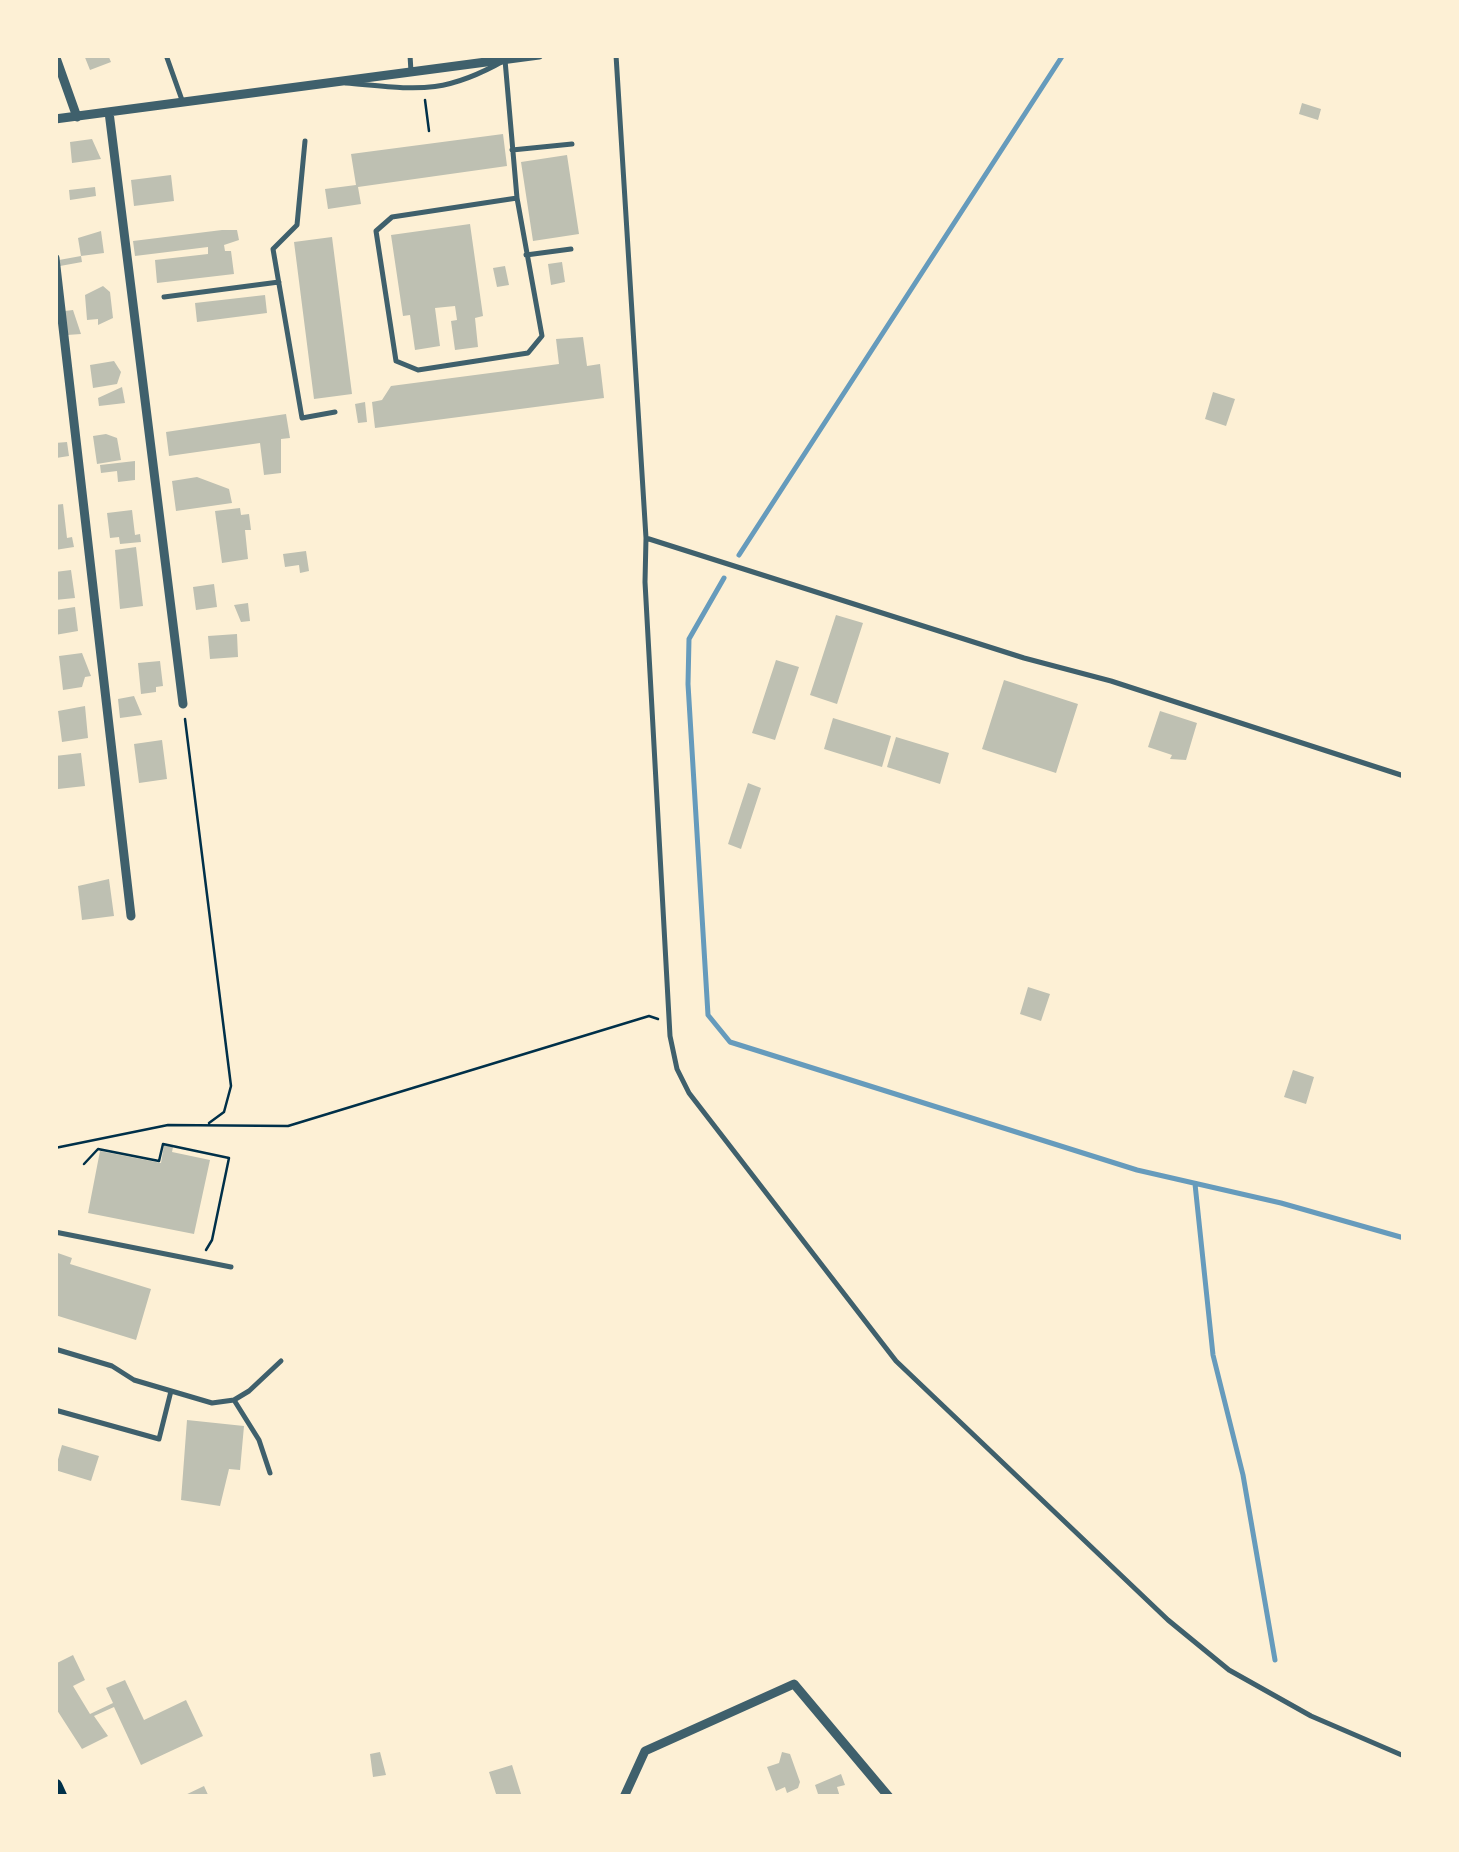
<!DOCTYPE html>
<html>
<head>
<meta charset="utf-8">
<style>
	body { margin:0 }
	#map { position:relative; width:1459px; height:1852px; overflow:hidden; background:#fdf0d5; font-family:"PT Serif",serif }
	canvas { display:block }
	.frame { position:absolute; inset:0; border:58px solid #fdf0d5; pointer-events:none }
</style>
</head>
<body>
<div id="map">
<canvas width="1459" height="1852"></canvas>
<div class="frame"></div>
</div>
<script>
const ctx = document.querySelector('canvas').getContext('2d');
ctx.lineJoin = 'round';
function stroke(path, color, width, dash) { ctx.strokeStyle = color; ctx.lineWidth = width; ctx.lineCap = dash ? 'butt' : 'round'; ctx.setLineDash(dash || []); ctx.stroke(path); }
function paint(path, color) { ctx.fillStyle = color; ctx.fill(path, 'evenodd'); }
const stream = new Path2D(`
	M739,555L1063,55
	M724,578L689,639L688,684L708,1015L730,1042L1137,1170L1281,1203L1404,1238
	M1195,1184L1213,1355L1243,1475L1275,1660`);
const building = new Path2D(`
	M84,55H108L111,62L90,70Z
	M1302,103L1321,109L1318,120L1299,114Z
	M503,134L507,166L358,187L361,204L328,209L325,189L356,185L351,154Z
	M92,139L101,159L72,163L70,142Z
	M567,155L579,234L533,241L521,162Z
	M171,175L174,201L134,206L131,180Z
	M95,187L96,196L70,200L69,190Z
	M470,224L483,316L475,318L478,347L455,350L451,321L457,320L455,306L435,308L440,346L415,350L410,315L403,316L391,235Z
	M222,230H237L239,240L224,245L225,251H231L234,274L157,283L155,260L208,254V247L135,256L133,241Z
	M101,231L104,253L81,256L78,238Z
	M332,237L352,394L314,399L294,242Z
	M81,256L82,262L60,266L59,260Z
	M562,262L565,282L551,285L548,264Z
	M505,266L509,285L497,287L493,268Z
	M103,286L110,292L113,318L98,325V319L87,320L85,295Z
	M265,295L267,313L197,322L195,303Z
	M73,310L81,334L67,335L65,311Z
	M583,337L587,366L600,364L604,398L375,428L372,402L382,400L391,386L559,364L556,339Z
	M114,361L121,372L117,384L93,388L90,365Z
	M122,387L125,403L99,406L98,398Z
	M1213,392L1235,399L1226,426L1205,419Z
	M365,402L367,422L358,423L355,404Z
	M286,414L290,438L281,439V473L264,475L260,443L169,456L166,432Z
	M106,434L117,438L121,460L97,464L93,436Z
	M67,442L69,456L56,458L55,443Z
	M135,461V480L118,482L117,471L101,473L100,465Z
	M197,477L229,489L232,503L176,511L172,481Z
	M63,504L67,538L72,537L74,547L55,550V505Z
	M240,508L241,515L249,514L251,530H245L248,559L222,563L215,511Z
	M132,510L135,535L140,534L141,542L120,544L119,537L110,538L107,513Z
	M136,547L143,606L120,609L115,550Z
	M306,551L309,571L300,573L299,565L285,567L283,554Z
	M71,570L75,598L55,600V572Z
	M214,584L217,607L196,610L193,587Z
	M248,603L250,621L241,622L234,605Z
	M75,607L78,631L55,635V610Z
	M836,615L863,623L837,704L810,695Z
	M237,634L238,657L210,659L208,636Z
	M82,653L91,676L85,677L82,687L63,690L59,656Z
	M776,660L799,667L775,740L752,733Z
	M160,661L163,686L156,687V692L141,694L138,663Z
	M1004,680L1078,704L1056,773L982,749Z
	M134,696L142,715L120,718L118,699Z
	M85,706L88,738L62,742L58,711Z
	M1160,711L1197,723L1186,760L1170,759L1172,755L1148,747Z
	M833,718L891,736L882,767L824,749Z
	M896,737L949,753L940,784L887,767Z
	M162,740L167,779L139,783L134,744Z
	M81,753L85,786L58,789L55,756Z
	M748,783L761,788L741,849L728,844Z
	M109,879L114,916L82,920L78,886Z
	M1028,987L1050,994L1041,1021L1020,1014Z
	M1293,1070L1314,1077L1306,1104L1284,1097Z
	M164,1145L173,1147L172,1152L210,1160L194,1234L88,1213L100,1151L161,1163Z
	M55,1252L72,1258L70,1264L151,1289L136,1340L55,1315Z
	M187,1420L244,1426L240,1470L229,1469L220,1506L181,1500Z
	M62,1445L99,1456L91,1481L55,1470Z
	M73,1655L85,1680L73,1686L90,1714L113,1703L106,1688L125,1680L144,1720L186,1700L203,1736L141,1765L114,1707L94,1716L108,1736L82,1749L55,1707V1664Z
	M380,1752L386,1775L373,1777L370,1754Z
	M782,1752L790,1754L800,1782L798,1788L787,1793L785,1787L776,1791L767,1767L779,1763Z
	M512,1765L522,1797H497L489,1772Z
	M841,1774L845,1785L837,1787L840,1797H819L815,1785Z
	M204,1786L209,1797H181Z`);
const path = new Path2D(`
	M425,100L429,131
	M185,719L231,1086L224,1112L209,1123
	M55,1148L168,1125L288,1126L649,1016L658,1019
	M84,1164L98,1149L159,1161L163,1144L229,1158L212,1240L206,1250`);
const service = new Path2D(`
	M166,55L182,100
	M410,55L411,72
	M616,55L646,538L1024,658L1111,681L1404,776
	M346,83C416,89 442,96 505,60L517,198L542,336L528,353L418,370L396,361L376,231L392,217L517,198
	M305,141L297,225L273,249L302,418L335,412
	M512,150L572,144
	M526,255L571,249
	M164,297L279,282
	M646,538L645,582L670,1036L677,1069L689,1093L896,1361L1168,1620L1229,1670L1311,1716L1404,1756
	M55,1232L231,1267
	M55,1349L112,1366L134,1380L212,1403L234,1400L249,1391L281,1361
	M234,1400L259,1440L270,1473
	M55,1410L159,1439L171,1391`);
const minor = new Path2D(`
	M55,55L77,117
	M109,112L183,704
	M55,119L539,55
	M55,258L131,916
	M624,1797L645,1751L794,1684L889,1797`);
const primary = new Path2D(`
	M55,1786L60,1797`);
stroke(stream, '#669bbc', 5);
paint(building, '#bec0b2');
stroke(path, '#003049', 2.5);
stroke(service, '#3f606c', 5);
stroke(minor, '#3f606c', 9);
stroke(primary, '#003049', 15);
</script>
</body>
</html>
